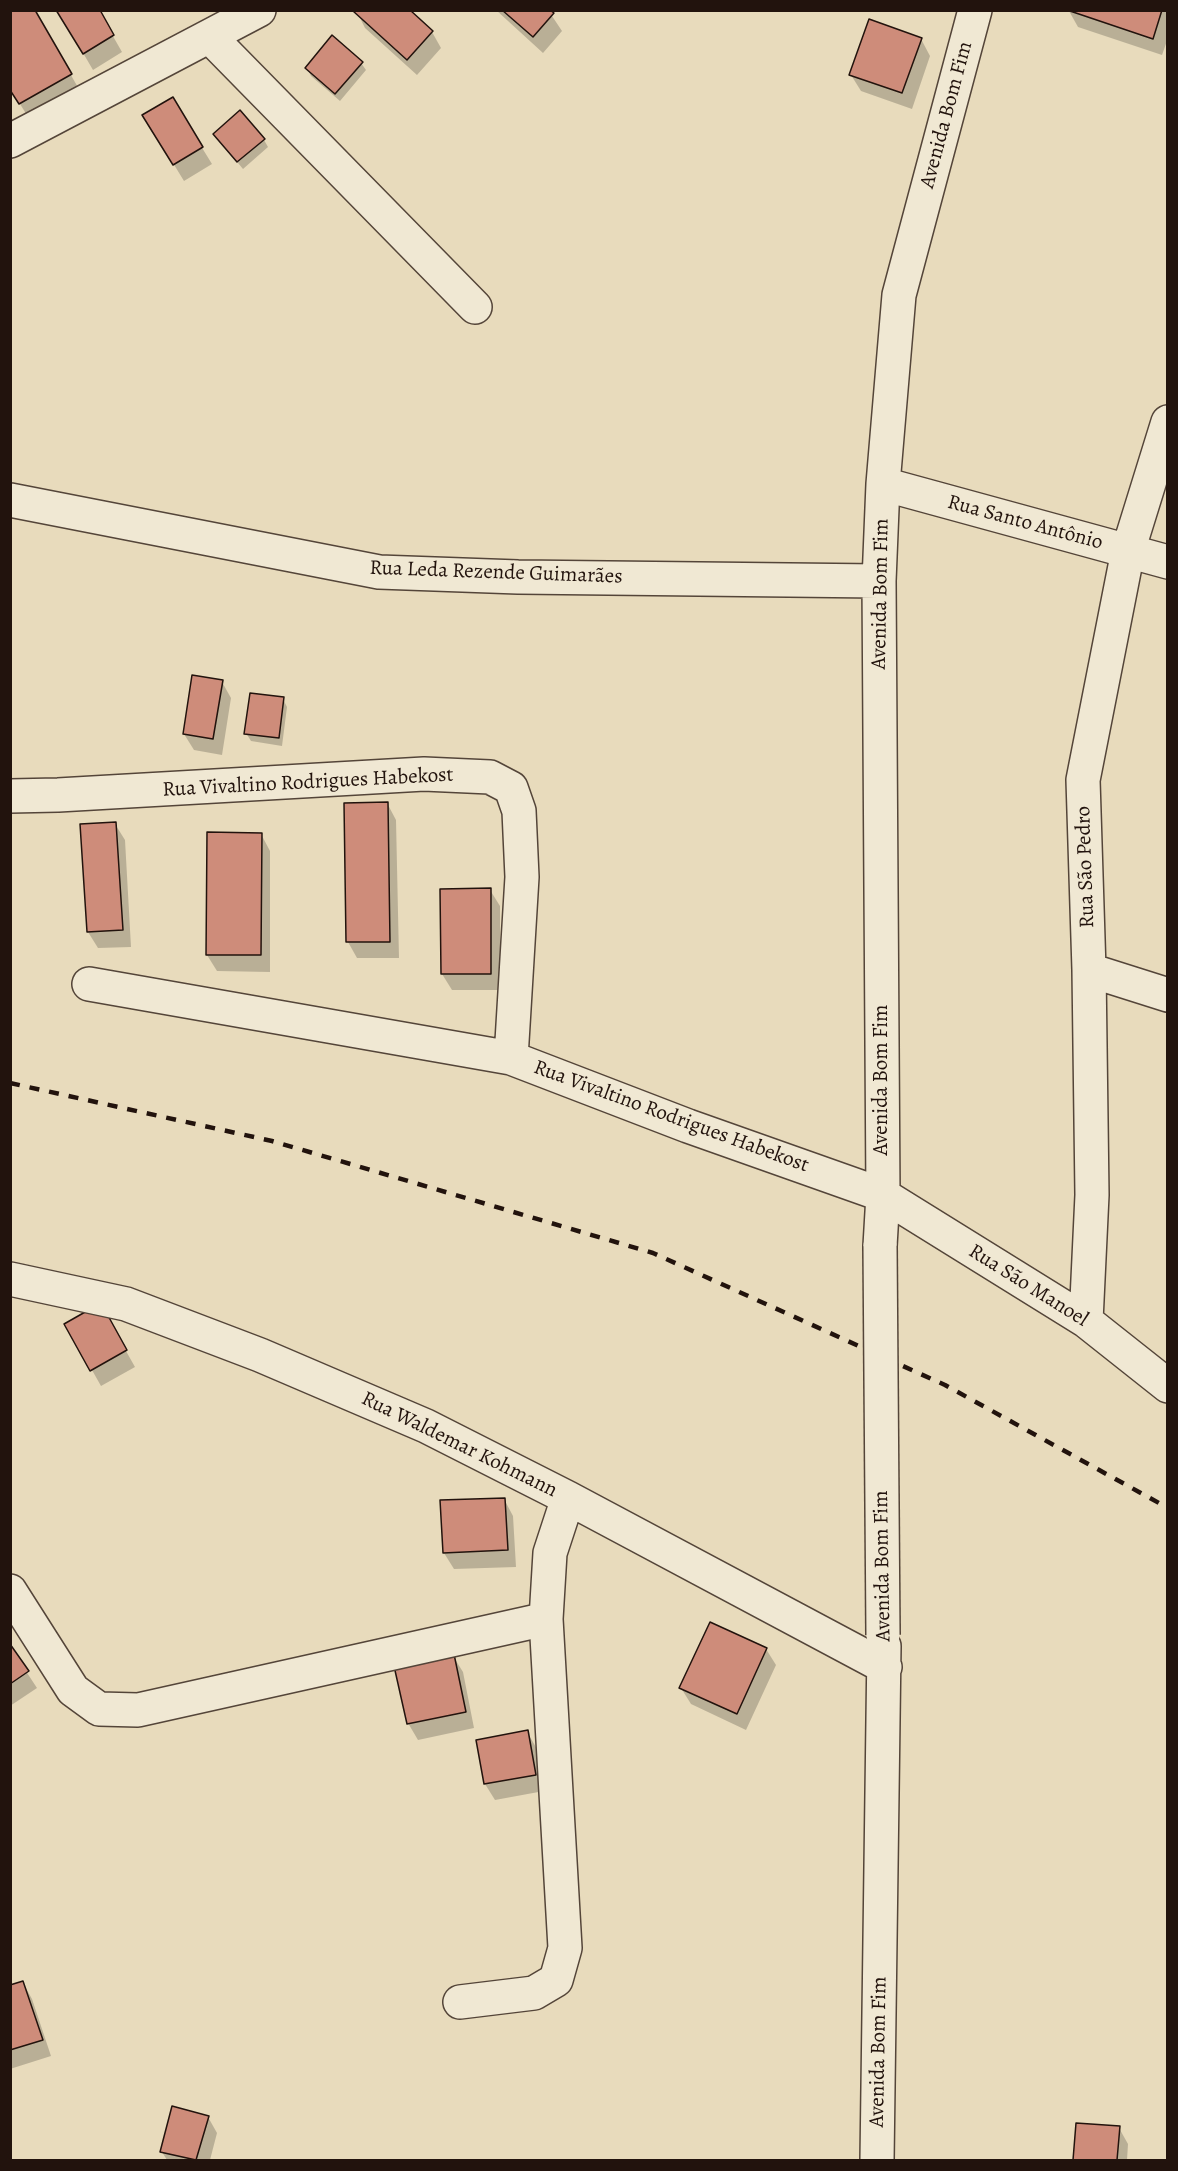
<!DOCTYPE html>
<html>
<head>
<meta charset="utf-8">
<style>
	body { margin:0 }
	#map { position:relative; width:1178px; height:2171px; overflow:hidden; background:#e8dbbc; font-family:Alegreya,serif }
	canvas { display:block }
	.frame { position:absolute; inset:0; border:12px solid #22130d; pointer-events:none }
</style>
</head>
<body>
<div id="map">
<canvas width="1178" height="2171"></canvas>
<div class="frame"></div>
</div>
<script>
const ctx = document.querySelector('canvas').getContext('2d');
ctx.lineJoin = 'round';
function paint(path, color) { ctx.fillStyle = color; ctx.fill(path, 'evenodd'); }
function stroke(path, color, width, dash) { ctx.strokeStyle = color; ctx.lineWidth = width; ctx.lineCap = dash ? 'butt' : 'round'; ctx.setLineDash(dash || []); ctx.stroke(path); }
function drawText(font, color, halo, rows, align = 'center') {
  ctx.font = font + ' Alegreya,serif'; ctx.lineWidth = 5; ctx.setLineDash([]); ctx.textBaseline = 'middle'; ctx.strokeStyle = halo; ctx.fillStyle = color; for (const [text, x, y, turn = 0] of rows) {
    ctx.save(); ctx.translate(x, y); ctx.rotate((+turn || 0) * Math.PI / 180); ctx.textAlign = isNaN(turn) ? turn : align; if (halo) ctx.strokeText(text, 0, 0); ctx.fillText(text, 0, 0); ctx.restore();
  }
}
const shadow = new Path2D(`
	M34,10L80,91L30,120L10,88Z
	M58,10H98L122,52L93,70Z
	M356,10H408L432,32L441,48L417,75L365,28Z
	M496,10H548L562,31L543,53Z
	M1168,10V38L1162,55L1078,27L1069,11Z
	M921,39L930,56L912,109L861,91L851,75Z
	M361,63L366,70L340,101L311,76L307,68Z
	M172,99L212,164L184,181L154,132Z
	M214,134L264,140L268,147L243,169Z
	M222,682L231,698L222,755L194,750L184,734Z
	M283,699L287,707L282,746L251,741L246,733Z
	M387,803L396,820L399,958H357L348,942Z
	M115,824L125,840L131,947L98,948L88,932L82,826Z
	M261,834L270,851V972L217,971L207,955Z
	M490,890L500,906V990H452L442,974Z
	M100,1305L135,1367L101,1386L66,1324Z
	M504,1499L513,1516L516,1567L454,1569L444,1553Z
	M10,1647L37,1688L10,1706Z
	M766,1649L776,1665L746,1730L691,1704L681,1688Z
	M453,1656L463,1672L474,1728L418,1740L408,1723Z
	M527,1732L537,1749L544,1791L495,1800L485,1784Z
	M23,1983L32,1999L51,2056L10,2069V1987Z
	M208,2117L217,2133L210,2160H167L162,2152Z
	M1077,2124L1119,2128L1128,2144L1127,2160H1075Z`);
const building = new Path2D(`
	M10,10H35L72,74L19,104L10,90Z
	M56,10H100L114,35L83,54Z
	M410,10L433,31L407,60L353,11Z
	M502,10H550L554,13L533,37Z
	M1067,10H1162L1153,39Z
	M869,19L922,38L902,93L849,75Z
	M332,35L363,62L335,94L305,68Z
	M173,97L203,147L173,165L142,115Z
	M240,110L265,139L237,162L213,134Z
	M192,675L223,680L213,739L183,734Z
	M250,693L284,697L279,738L244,734Z
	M388,802L390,942H346L344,803Z
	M116,822L123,930L87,932L80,824Z
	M207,832L262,833L261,955H206Z
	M491,888V974H441L440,889Z
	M101,1303L127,1350L90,1371L64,1324Z
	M505,1498L508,1550L443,1553L440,1500Z
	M710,1622L767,1648L737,1714L679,1688Z
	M10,1644L29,1671L10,1684Z
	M454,1654L466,1712L407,1724L394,1666Z
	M528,1730L536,1775L484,1784L476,1740Z
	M23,1981L43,2040L10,2050V1985Z
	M172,2106L209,2116L196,2160L160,2152Z
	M1076,2123L1120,2126L1117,2160H1073Z`);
const street = new Path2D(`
	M210,37L475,307
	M10,141L259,10
	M883,484L1168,562
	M10,500L379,572L518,577L879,581
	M10,796L58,795L424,774L490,777L511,788L519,811L522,877L511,1058L688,1126L883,1195L1086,1321L1168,1386
	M1089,970L1168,995
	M89,984L511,1058
	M880,1246L883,1195L879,581L883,484L899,295L975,10
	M10,1279L126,1304L260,1355L426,1426L568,1498L885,1667
	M1086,1321L1092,1195L1089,970L1083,780L1128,551L1168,422
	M10,1591L73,1690L99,1709L138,1710L546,1619
	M460,2002L534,1993L556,1980L565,1948L546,1619L550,1553L568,1498
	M877,2160L884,1646`);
const rail = new Path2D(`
	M10,1083L272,1141L653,1253L945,1385L1168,1508`);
const streetBridge = new Path2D(`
	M880,1246L883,1635`);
const streetNames = [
	["Avenida Bom Fim",947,115,-75],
	["Rua Santo Antônio",1025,523,15],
	["Rua Leda Rezende Guimarães",496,573,2],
	["Avenida Bom Fim",881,594,-89],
	["Rua Vivaltino Rodrigues Habekost",308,783,-3],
	["Rua São Pedro",1086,867,-92],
	["Avenida Bom Fim",882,1080,-90],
	["Rua Vivaltino Rodrigues Habekost",671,1117,20],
	["Rua São Manoel",1028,1286,32],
	["Rua Waldemar Kohmann",459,1445,26],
	["Avenida Bom Fim",883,1566,-91],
	["Avenida Bom Fim",879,2052,-89]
];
paint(shadow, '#0003');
paint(building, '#ce8c7a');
stroke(building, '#22130d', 1.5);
stroke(street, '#544539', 36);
stroke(street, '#f0e8d3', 33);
stroke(rail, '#22130d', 4.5, [10, 10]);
stroke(streetBridge, '#544539', 36, []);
stroke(streetBridge, '#f0e8d3', 33);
drawText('21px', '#22130d', '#f0e8d3', streetNames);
</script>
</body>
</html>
